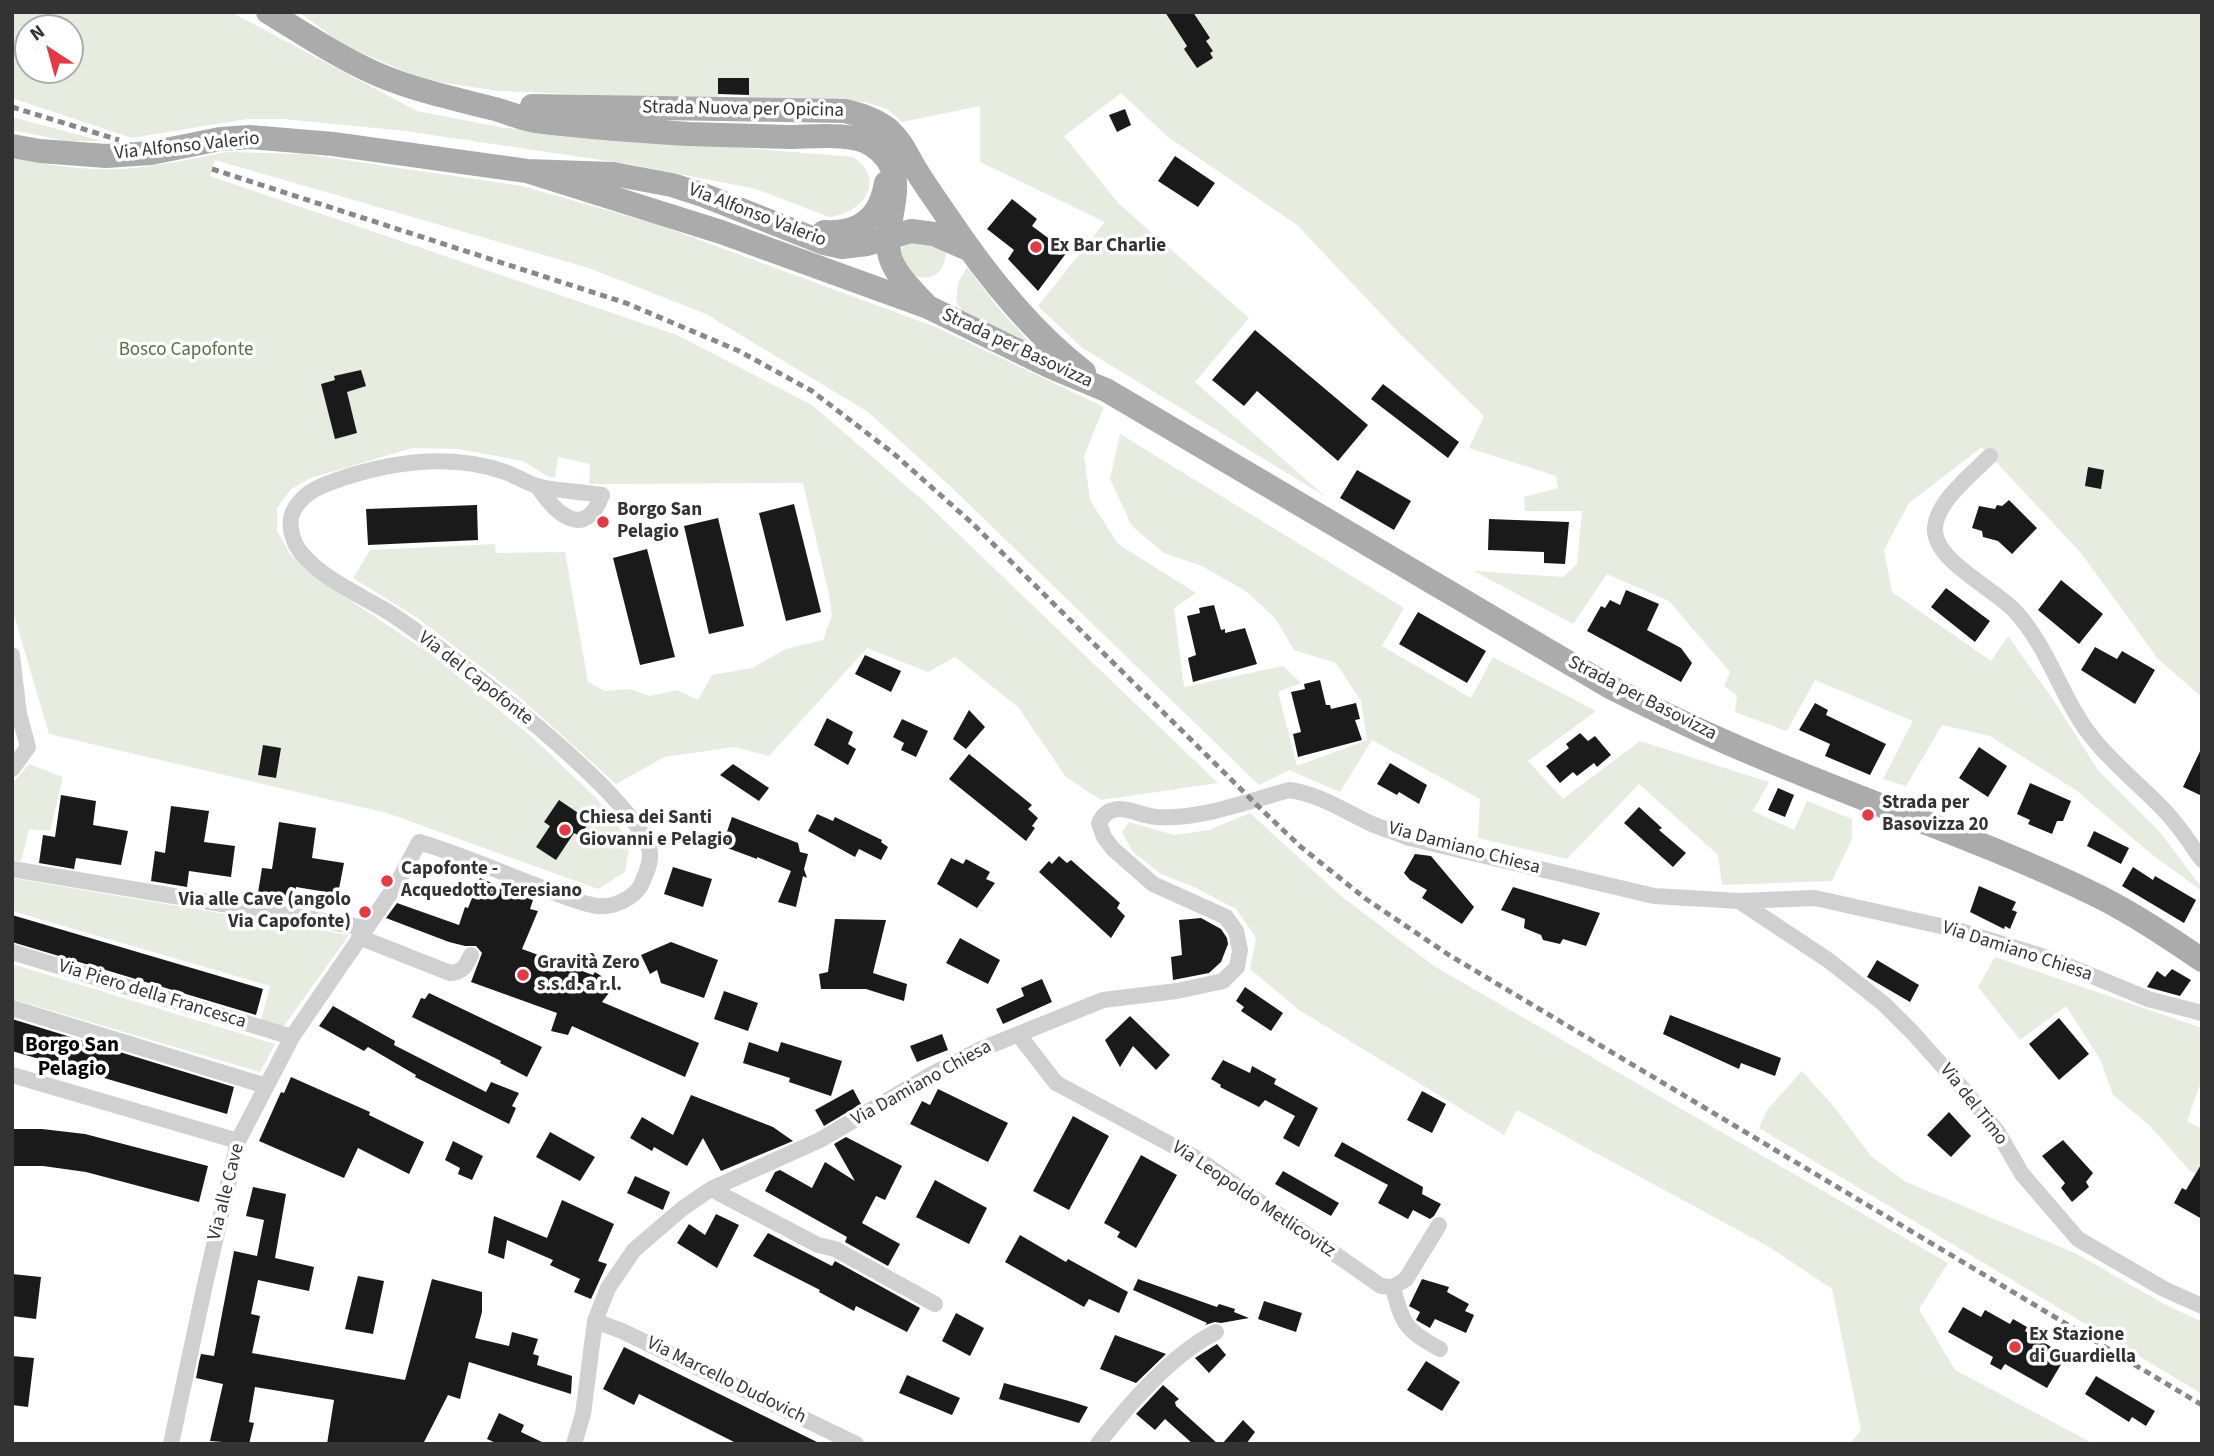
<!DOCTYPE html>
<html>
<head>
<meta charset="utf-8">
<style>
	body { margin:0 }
	#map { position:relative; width:2214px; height:1456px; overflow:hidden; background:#fff; font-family:"Source Sans 3",sans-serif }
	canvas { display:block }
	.frame { position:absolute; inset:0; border:14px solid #333; pointer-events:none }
	.north { position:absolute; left:14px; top:14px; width:70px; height:70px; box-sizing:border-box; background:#fff; border:2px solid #adadad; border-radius:50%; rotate:324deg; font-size:19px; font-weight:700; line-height:28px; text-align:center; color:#333 }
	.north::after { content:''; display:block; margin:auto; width:24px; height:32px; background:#e63946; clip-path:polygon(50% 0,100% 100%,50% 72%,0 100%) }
</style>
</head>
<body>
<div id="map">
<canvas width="2214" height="1456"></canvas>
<div class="frame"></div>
<div class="north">N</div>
</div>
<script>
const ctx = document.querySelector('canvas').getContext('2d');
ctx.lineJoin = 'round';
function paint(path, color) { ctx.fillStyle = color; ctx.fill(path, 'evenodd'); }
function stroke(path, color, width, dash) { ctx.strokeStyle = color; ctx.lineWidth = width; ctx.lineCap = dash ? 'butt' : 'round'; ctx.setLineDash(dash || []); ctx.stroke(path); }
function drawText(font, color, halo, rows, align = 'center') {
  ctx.font = font + ' "Source Sans 3",sans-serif'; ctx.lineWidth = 7; ctx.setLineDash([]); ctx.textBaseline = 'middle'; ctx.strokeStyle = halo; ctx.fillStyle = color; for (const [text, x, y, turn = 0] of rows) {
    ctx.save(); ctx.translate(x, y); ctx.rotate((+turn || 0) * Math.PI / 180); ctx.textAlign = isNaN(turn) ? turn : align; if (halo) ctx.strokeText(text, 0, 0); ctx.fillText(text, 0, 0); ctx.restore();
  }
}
const green = new Path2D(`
	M12,12H231L417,111L505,128L853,157C888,180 862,214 829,217L756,189L629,164L405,131L284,119H247L132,138L12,98ZM28,28H70V70H28Z
	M299,12H2202V697L2158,659L2081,553L1982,447L1909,503L1884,550L1892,592L1991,661L2008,636L2052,698L2098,770L2159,831L2202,888V891L2150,853L2077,791L1990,736L1942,725L1906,786L1883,779L1913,721L1815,680L1787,731L1735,712L1737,695L1724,686L1730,672L1669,601L1607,574L1573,624L1474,571L1563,577L1577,564L1582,511H1525L1524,497L1558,488L1556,476L1469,448L1484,416L1401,335L1297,225L1168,137L1121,93L1064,136L1119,204L1249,318L1195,382L1326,497L1081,347L1038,306L1105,222L980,162V106L902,122L887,109L865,102L749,100L748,78H718L719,100L499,91L425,80L345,46Z
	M12,117L102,141H66L12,130Z
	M226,152L304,154L522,186L659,225L938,328L1104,407L1084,456L1090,500L1118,544L1196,593L1174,608L1184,687L1283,666L1301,683L1278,692L1297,766L1367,740L1361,701L1336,663L1294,650L1275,618L1247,592L1202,566L1164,553L1132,526L1110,479L1120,434L1404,608L1382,646L1471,698L1493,657L1596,711L1528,761L1563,799L1640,741L1769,782L1753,811L1794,830L1807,801L1852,819V839L1832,881L1722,885L1718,855L1639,784L1567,859L1478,838L1480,799L1372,740L1340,792L1289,770L1259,785L949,485L868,412L706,314L589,268L215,160L210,176L677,335L812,405L926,503L1218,783L1101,800L1066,777L1018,707L955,657L928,672L867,648L769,756L734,747L664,757L616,784L517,695L419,619L353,578L370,550L495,544L496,553L565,552L588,682L605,691L629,689L650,696L677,690L698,700L712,675L752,668L786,649L823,640L832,615L829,595L803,483L589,484L590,464L558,457L555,478L547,476L523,461L458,449L412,448L311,478L291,489L277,508V531L290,554L308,572L432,655L532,737L597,799L630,842L625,872L598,889L387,813L49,734L12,608V158C47,164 83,171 119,169C155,167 191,159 226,152Z
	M928,241L947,251C945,258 944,266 939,272C930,282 912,278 905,267C903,263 902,255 901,250L904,244Z
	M967,267L998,308L1033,346L962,310L956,301L958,283Z
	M29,764L63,777L50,831L29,829L21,862L12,860V784Z
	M1250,813L1341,896L1434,966L1948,1263L1919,1309L1955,1370L2094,1444H1850L1861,1430L1832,1289L1771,1248L1517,1110L1504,1135L1299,1010L1250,969L1256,938L1236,909L1194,887L1161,874L1133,852L1122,832L1129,822L1174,835L1209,830Z
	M12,878L349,935L284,1026L261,1020L270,986L12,911Z
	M1995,957L2202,1028V1079L2187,1121L2202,1129V1178L2189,1170L2150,1126L2113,1095L2101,1061L2066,1006L2020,1040L1978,987Z
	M12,964L275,1044L260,1072L12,999Z
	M1802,1071L1834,1107L1871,1156L1906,1182L2075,1253L2164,1304L2202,1322V1394L1759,1128L1767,1110Z`);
const building = new Path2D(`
	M1165,12H1193L1210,38L1206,41L1213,51L1210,53L1213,58L1197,68L1184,49L1187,46Z
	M718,78H749V95L718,94Z
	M1125,109L1131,125L1117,132L1109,115Z
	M1175,156L1215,183L1198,207L1158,181Z
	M1012,199L1037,219L1032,226L1067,252L1038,291L1008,259L1014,250L987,229Z
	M1255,330L1368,425L1338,461L1257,391L1244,406L1212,380Z
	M361,370L366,386L347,392L357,433L335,439L321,384L335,380L334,376Z
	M1383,384L1459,442L1448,458L1371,399Z
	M2088,467L2104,470L2101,489L2085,486Z
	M1357,470L1411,501L1394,530L1340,498Z
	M2009,500L2037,528L2012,554L1998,541L1983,537L1982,531L1972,528L1979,506L1995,509L1997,505L2002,506Z
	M794,504L821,612L786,621L759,513Z
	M477,505L478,540L368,545L366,509Z
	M718,518L744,626L709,634L684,526Z
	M1489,519L1569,522L1565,564L1544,563V552L1488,550Z
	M647,549L675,657L640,665L613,558Z
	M2061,580L2103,614L2079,644L2038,610Z
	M1946,588L1990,621L1975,642L1931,607Z
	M1626,590L1659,604L1647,630L1681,648L1692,663L1681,682L1587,631L1601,606L1605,608L1610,600L1620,605Z
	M1214,605L1221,630L1225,629V633L1245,628L1257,664L1193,682L1188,658L1196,655L1187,616L1200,613L1199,608Z
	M1418,612L1486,651L1467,683L1399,644Z
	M2095,647L2117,659L2122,651L2155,670L2135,704L2081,670Z
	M865,655L901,671L891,692L855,674Z
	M1320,680L1326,705H1330L1331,709L1356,703L1360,719L1355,720L1362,740L1298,757L1293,734L1301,732L1291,692L1305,689L1304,684Z
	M1815,703L1828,710L1826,715L1886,744L1870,775L1825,756L1830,744L1799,730Z
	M969,710L985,727L966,749L953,739Z
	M827,718L853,732L848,744L856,749L848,765L814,745Z
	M902,719L928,731L916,757L901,750L904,743L893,737Z
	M1580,733L1588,741L1595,736L1611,755L1597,767L1594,763L1577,776L1573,772L1560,783L1546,766L1569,748L1566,744Z
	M263,745L281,748L276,778L258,775Z
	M1979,747L2007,766L1988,797L1959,778Z
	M2202,747V796L2183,787Z
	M969,754L1032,805L1028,809L1038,818L1032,826L1035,828L1026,841L949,779Z
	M1390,763L1427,785L1419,804L1399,792L1397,795L1377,784Z
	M733,764L769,788L759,801L720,775Z
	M2030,783L2071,801L2063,821H2057L2052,834L2028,824L2030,820L2017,814Z
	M1778,788L1794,795L1785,817L1768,810Z
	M61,795L96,801L93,825L128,831L121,865L76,858L74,869L39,863L43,835L55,837Z
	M559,800L590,821L580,836L574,833L556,860L536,847L550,826L544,822Z
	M171,806L209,811L204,842L235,846L231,877L189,871L187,887L151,881L155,851L165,853Z
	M1639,807L1662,828L1659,830L1686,853L1673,867L1624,823Z
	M817,814L833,821L835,817L882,840L881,842L888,847L881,860L859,849L855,857L808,831Z
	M732,817L798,843L800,852L808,854L804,869L807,878L803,876L796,907L778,902L791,871L757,857V859L722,846Z
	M279,822L316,828L312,858L344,863L338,894L296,887L293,905L257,899L262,868L272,869Z
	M2094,831L2129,848L2121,864L2087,846Z
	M1415,854L1431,856L1474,907L1462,924L1422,898L1427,890L1410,880L1404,873Z
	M1059,856L1067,863L1071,860L1120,903L1117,908L1125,916L1111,938L1039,872L1049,861L1052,864Z
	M951,858L963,864L966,859L990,872L986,879L995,883L977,908L937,884Z
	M673,867L712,879L703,907L664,894Z
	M2133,867L2153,880L2155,876L2196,900L2184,923L2122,886Z
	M480,878L533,900L530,909L538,911L522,949L593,975L595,972L615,985L602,1002L699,1043L685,1077L572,1026L568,1035L551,1031L557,1013L471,982L482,953L476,946H465L449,942L386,918L397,903L459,925L465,907L468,908Z
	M1979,886L2016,902L2012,910L2017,912L2010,929L2005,926L2004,929L1970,912Z
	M1513,887L1600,913L1586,946L1563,939L1560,944L1543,940L1541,935L1524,928L1525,919L1501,910Z
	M12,915L263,989L256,1015L12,942Z
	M1201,918L1221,929L1227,938L1228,944L1221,962L1209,973L1173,980L1171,957L1182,955L1179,920Z
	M835,919L886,920L873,973L907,984L904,1001L866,989H821L819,974L828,972Z
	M960,938L1000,960L988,984L946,963Z
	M671,942L718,960L704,998L661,983L657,970L650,974L641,955Z
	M1877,960L1919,985L1910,1002L1867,977Z
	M2172,969L2191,980L2180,996L2147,987L2157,971L2165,977Z
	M1042,979L1052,1002L1003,1024L996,1009L1024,996L1021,988Z
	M1245,987L1283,1013L1271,1031L1241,1011L1244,1007L1236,1001Z
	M724,991L758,1003L748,1031L714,1019Z
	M429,993L542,1047L527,1077L500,1063L501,1061L412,1017L421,998L425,999Z
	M333,1006L395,1041L394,1045L486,1092L491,1082L519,1093L512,1106L516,1108L509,1124L415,1077L416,1075L368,1047L364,1051L319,1026Z
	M1670,1015L1781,1058L1775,1076L1741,1063L1739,1069L1663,1034Z
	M1130,1016L1170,1055L1156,1070L1133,1046L1120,1067L1105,1040Z
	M2059,1018L2089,1054L2059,1080L2029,1044Z
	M12,1019L234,1087L227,1114L12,1051Z
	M942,1034L948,1050L917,1062L910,1046Z
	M749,1042L778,1052L781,1042L842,1061L831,1096L789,1082L790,1078L743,1063Z
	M1223,1060L1250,1073L1252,1066L1276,1079L1274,1084L1318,1108L1299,1147L1283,1138L1295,1116L1265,1100L1259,1107L1220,1087L1221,1085L1211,1079Z
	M291,1077L370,1112L369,1115L424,1142L409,1174L358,1148L344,1178L259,1141L281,1092L284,1093Z
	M853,1089L861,1104L824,1126L815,1110Z
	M938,1089L1008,1123L988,1162L910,1124L922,1101L930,1105Z
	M1422,1091L1446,1104L1432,1133L1407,1120Z
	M691,1095L773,1127L793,1141L721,1171L703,1138L687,1166L654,1147L652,1151L630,1138L642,1117L673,1135Z
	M1949,1112L1971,1136L1951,1157L1927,1135Z
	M1073,1116L1109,1136L1069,1210L1033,1191Z
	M12,1129H42L85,1134L208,1166L199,1202L86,1172L43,1166H12Z
	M550,1132L595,1157L580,1181L536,1157Z
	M846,1137L902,1166L885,1200L876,1196L862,1223L900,1244L888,1266L845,1242L847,1237L765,1191L775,1172L780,1170L812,1188L825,1162L855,1181L834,1144Z
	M2063,1140L2093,1173L2086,1182L2089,1187L2072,1202L2061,1188L2065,1183L2042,1156Z
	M453,1141L483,1156L472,1180L458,1174L460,1168L445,1160Z
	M1342,1142L1423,1187L1422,1194L1441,1204L1434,1216L1430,1219L1413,1210L1408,1219L1378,1203L1388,1185L1334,1156Z
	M1141,1155L1177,1175L1136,1248L1117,1237L1120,1232L1104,1223Z
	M2202,1163V1219L2174,1203L2182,1188L2186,1190Z
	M1283,1171L1339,1203L1331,1216L1275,1184Z
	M635,1176L670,1192L663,1210L627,1193Z
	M935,1180L987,1208L969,1244L916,1217Z
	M253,1187L286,1194L275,1258L314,1267L309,1291L258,1280L251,1314L260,1316L252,1353L405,1380L432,1279L482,1292V1312L475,1338L509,1346L512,1332L538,1339L533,1354L539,1356L537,1365L572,1376L571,1394L469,1362L460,1399L448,1395L423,1444H327L334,1400L255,1387L249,1422L254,1423L249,1444L210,1441L223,1384L196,1378L199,1362L201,1354L214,1356L234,1251L257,1256L264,1220L246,1216Z
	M562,1200L614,1224L598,1261L607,1264L591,1299L574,1292L580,1279L550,1265L553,1260L507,1240L504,1259L488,1253L494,1216L547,1238Z
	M716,1214L739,1225L717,1268L677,1243L689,1224L705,1235Z
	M768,1233L832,1266L835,1261L920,1308L907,1332L856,1306L854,1311L819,1292L820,1290L753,1256Z
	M1020,1235L1066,1262L1068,1259L1128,1292L1119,1313L1089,1299L1084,1307L1005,1262Z
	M12,1274L41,1277L36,1319L12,1316Z
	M358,1276L384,1281L373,1334L345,1329Z
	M1138,1279L1214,1306L1217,1307L1219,1304L1235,1309L1234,1312L1249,1318L1221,1323L1215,1322L1205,1325L1207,1323L1133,1290Z
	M1422,1279L1449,1287L1447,1292L1469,1304L1465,1311L1474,1315L1466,1333L1435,1319L1430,1328L1416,1320L1420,1312L1409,1306Z
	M1264,1301L1302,1313L1296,1332L1258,1319Z
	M1963,1307L1981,1317L1985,1310L2010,1324L2013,1319L2027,1327L2025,1331L2066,1356L2047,1388L2005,1364L2001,1370L1990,1364L1993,1357L1948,1332Z
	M956,1313L984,1328L970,1356L942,1341Z
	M1115,1335L1166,1354L1136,1383L1100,1369Z
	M1217,1344L1226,1355L1209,1373L1195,1358Z
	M624,1347L754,1411L821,1444H738L639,1394L634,1405L603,1389Z
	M12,1356L34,1358L28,1407L12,1405Z
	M1426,1361L1460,1382L1442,1411L1407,1390Z
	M907,1375L960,1398L952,1415L899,1393Z
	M2096,1376L2155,1411L2146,1426L2132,1417L2129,1422L2085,1394Z
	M1004,1383L1069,1401L1088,1407L1079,1423L999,1399Z
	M1163,1385L1179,1399L1175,1402L1176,1406L1218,1444H1193L1165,1419L1155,1430L1136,1414Z
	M499,1413L524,1425L521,1432L546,1444H498L487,1439Z
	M1243,1420L1255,1432L1246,1444H1222Z`);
const street = new Path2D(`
	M1990,456C1972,474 1933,504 1935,532C1938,562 1992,588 2013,609C2048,645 2061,698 2091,736C2112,763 2139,784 2163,809C2178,824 2190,843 2202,860
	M12,655L19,714L28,747L12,769
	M12,869L366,928
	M1739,901L1828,960L1884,1004L1913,1033L1963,1089L1997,1131L2022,1174L2078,1239L2164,1289L2202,1306
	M359,937L450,973C463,972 466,966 471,955
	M12,952L292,1037
	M12,1008L266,1086
	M1018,1034L1056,1083L1198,1159L1381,1286L1393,1287L1406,1279L1439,1225
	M12,1075L238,1141
	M711,1189L818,1245L835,1249L935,1304
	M1393,1287C1402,1325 1407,1331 1440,1349
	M595,1321L622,1331L856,1444
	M171,1444L204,1289L238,1141L292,1037L398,882L419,842C459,854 496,870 535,885C555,892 576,903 598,906C613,908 634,898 641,885C645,876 651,864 650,853C645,813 527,717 493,690C460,664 425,636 390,613C361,595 324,580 302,554C292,542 286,522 295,508C307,489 326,484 346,477C397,461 454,454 505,472C517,476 529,485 541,487C561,491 582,492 602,495C585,541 556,514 538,487
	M574,1444L583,1414L595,1321L608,1288L634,1250L683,1208L711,1189L820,1140L934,1073L979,1050L1103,1000L1177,991L1223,981L1237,967L1240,950L1236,931L1226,917L1153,884L1113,849L1104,837L1099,823C1112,797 1135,815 1156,817C1200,820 1247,801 1290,790C1321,795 1344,811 1372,824C1384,829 1397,833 1409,838L1654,896L1739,901L1815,898L1954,929L2054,960L2148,999L2202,1013
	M1098,1444C1128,1405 1172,1354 1216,1332`);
const primary = new Path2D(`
	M268,12C304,34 340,58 379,75C417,91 456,99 495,109C509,113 522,119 536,121C586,127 638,131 689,134C722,135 756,136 789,137C812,137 853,132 872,145C915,173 884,214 889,252C892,272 912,290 925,304
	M532,106L845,111C861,115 875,119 889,130C902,142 907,155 916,170C925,185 936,200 946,215C984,272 1029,330 1084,372
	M12,146L40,151L106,156L151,153L220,139L250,137L333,144L527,171L613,174L672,185L703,195L824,243L842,247L867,244L911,231L934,234L968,249
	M527,171L721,232L928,307L1051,367L1106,390L1610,687C1654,709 1699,731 1744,750C1861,801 1983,840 2098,896C2134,914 2168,937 2202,960
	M824,232C860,234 880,218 886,183`);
const rail = new Path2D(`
	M12,107L119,140
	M212,169L626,303L739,351L812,391L893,453L972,523L1263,811L1301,847L1366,899L1449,955L2202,1405`);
const markers = [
	[1036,247,7,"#e63946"],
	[603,522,7,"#e63946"],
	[1868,815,7,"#e63946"],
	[565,830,7,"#e63946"],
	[387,881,7,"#e63946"],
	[365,912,7,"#e63946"],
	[523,975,7,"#e63946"],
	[2015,1347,7,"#e63946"]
];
const streetNames = [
	["Strada Nuova per Opicina",743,110,1],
	["Via Alfonso Valerio",187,147,-6],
	["Via Alfonso Valerio",757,216,21],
	["Strada per Basovizza",1017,349,25],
	["Via del Capofonte",475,679,38],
	["Strada per Basovizza",1642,699,27],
	["Via Damiano Chiesa",1464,849,15],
	["Via Damiano Chiesa",2017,952,18],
	["Via Piero della Francesca",152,995,17],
	["Via Damiano Chiesa",922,1084,-29],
	["Via del Timo",1973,1105,52],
	["Via alle Cave",227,1192,-76],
	["Via Leopoldo Metlicovitz",1253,1200,34],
	["Via Marcello Dudovich",726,1381,26]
];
const poiNames = [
	["Ex Bar Charlie",1050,247],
	["Borgo San",617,511],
	["Pelagio",617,533],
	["Strada per",1882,804],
	["Basovizza 20",1882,826],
	["Chiesa dei Santi",579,819],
	["Giovanni e Pelagio",579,841],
	["Capofonte -",401,870],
	["Acquedotto Teresiano",401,892],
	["Via alle Cave (angolo",351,901,"right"],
	["Via Capofonte)",351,923,"right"],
	["Gravità Zero",537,964],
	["s.s.d. a r.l.",537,986],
	["Ex Stazione",2029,1336],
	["di Guardiella",2029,1358]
];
const parkNames = [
	["Bosco Capofonte",186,351]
];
const neighbourhoodNames = [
	["Borgo San",72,1046],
	["Pelagio",72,1070]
];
paint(green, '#e6ecdf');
paint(building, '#1a1a1a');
stroke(street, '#d0d0d0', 16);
stroke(primary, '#ababab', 24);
stroke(rail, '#888', 5, [7, 5]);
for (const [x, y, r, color] of markers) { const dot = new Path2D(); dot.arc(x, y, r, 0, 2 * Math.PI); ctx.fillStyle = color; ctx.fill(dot); stroke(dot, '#fff', 2.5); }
drawText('19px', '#333', '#fff', streetNames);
drawText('bold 19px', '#333', '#fff', poiNames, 'left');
drawText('19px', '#56703f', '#fff', parkNames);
drawText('bold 21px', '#000', '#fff', neighbourhoodNames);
</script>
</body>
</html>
